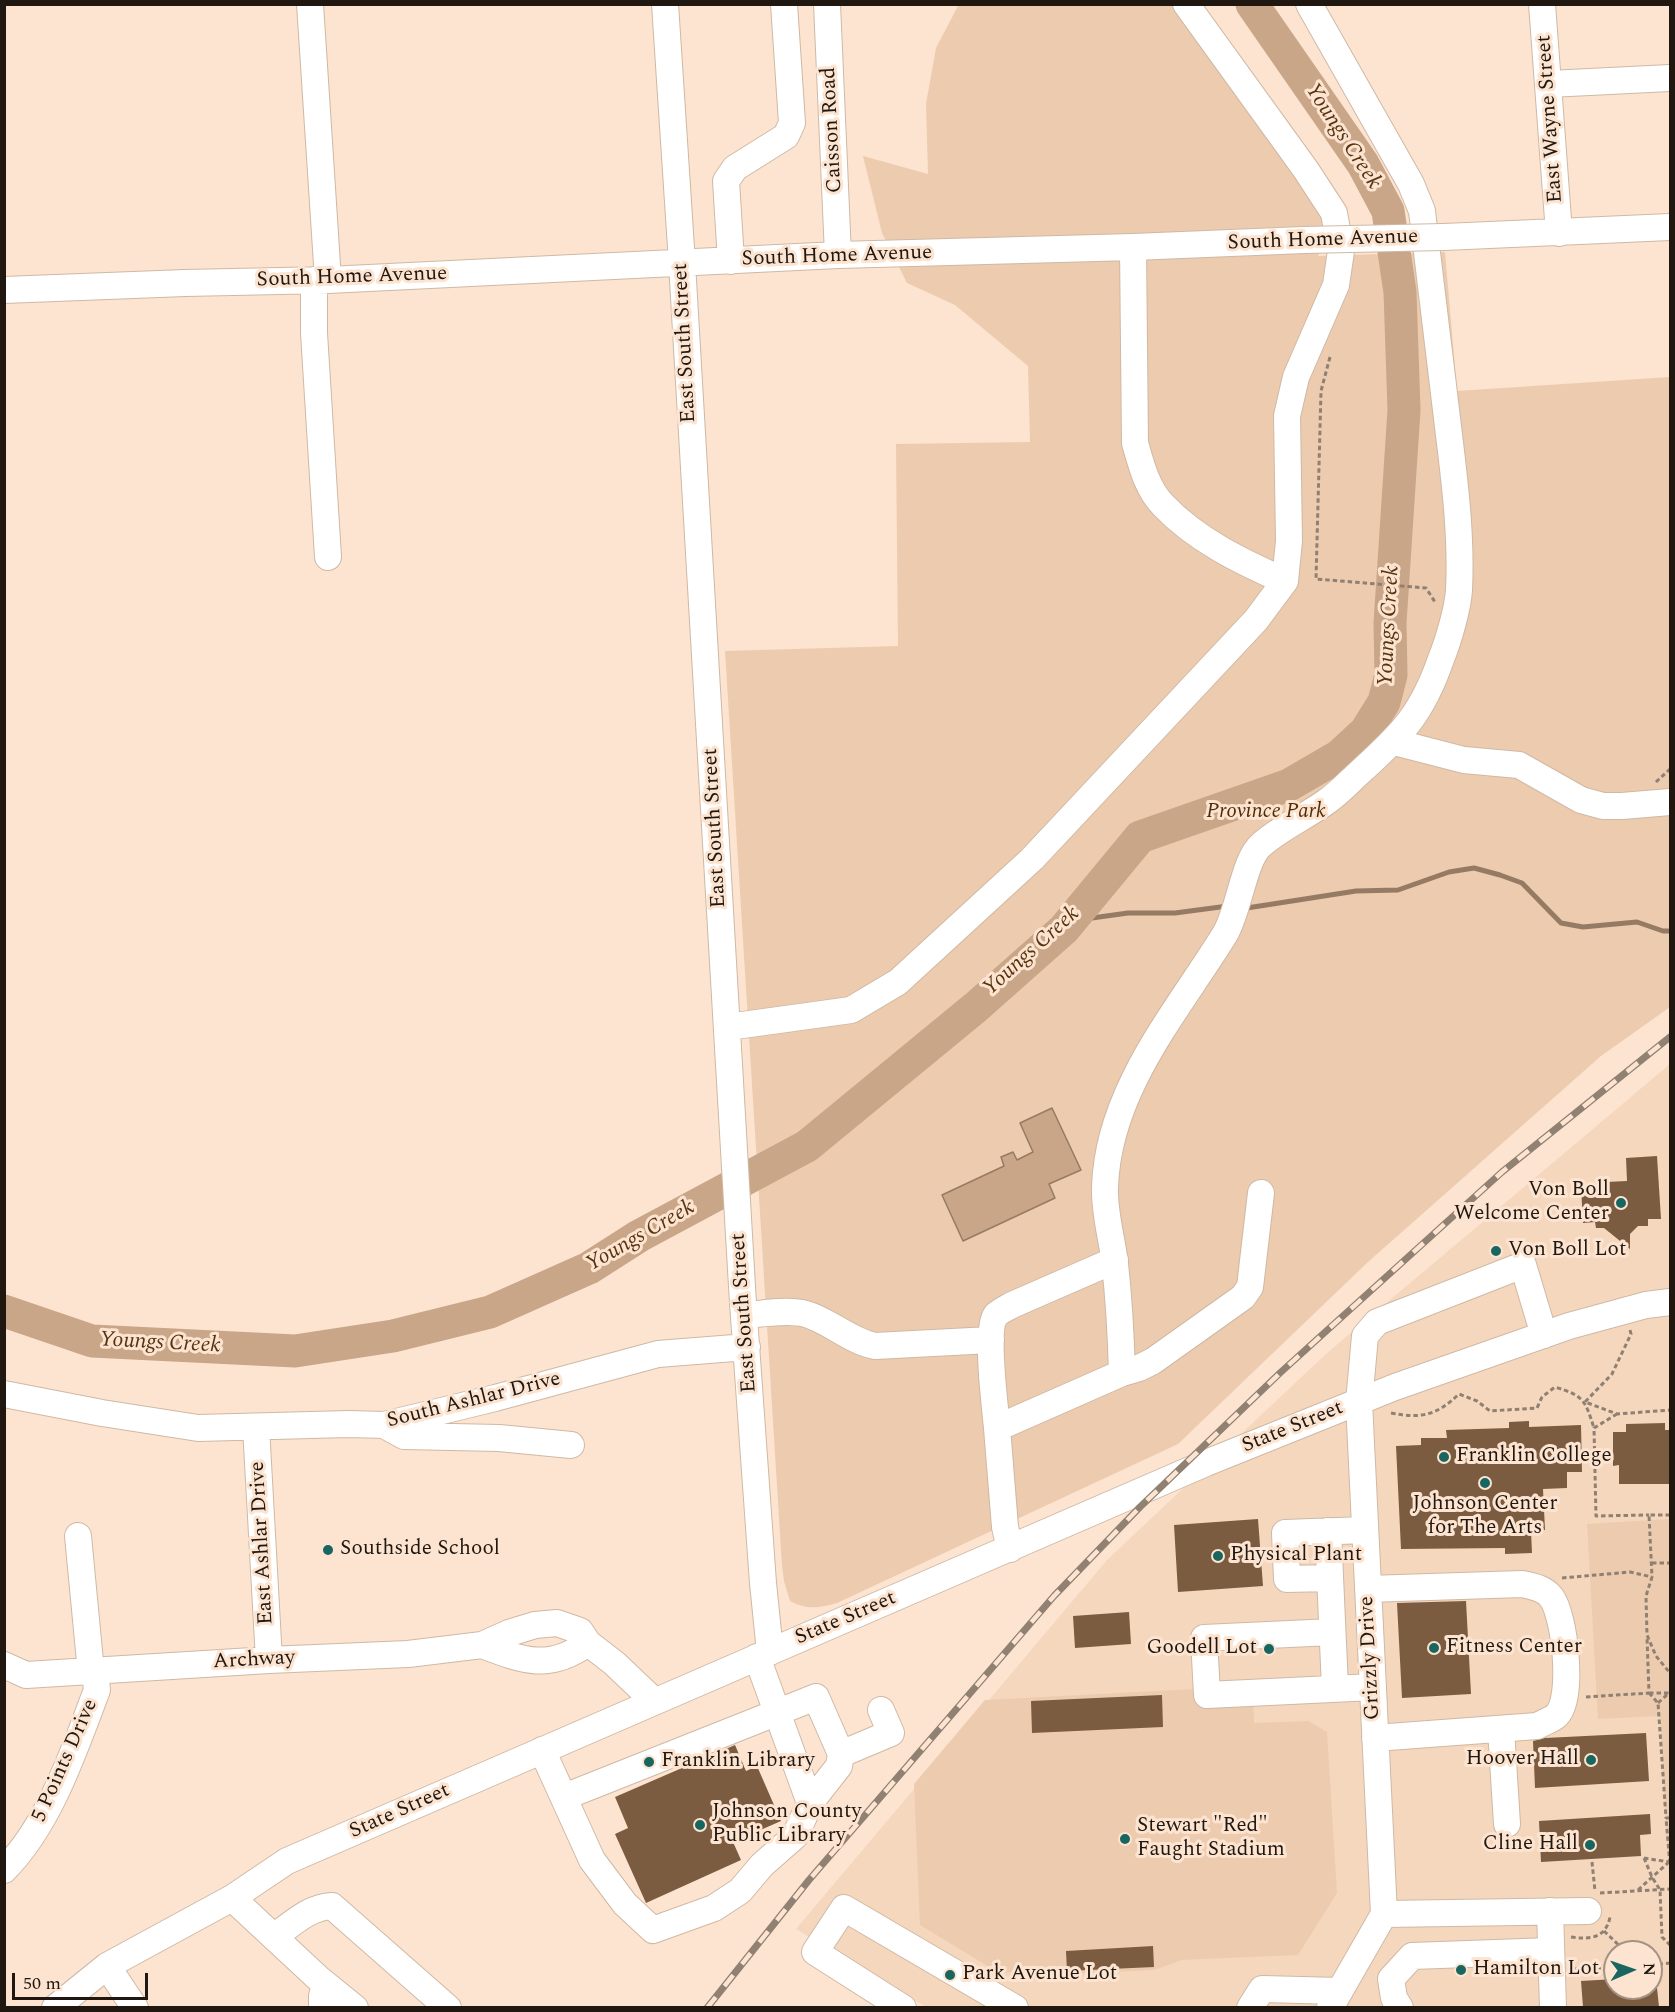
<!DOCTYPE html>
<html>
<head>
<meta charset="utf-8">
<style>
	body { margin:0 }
	#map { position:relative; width:1675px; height:2012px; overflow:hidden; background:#fce4d0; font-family:Spectral,serif }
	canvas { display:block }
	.frame { position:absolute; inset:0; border:6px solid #1f1710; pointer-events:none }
	.north { position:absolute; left:1603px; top:1940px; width:60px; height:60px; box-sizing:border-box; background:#fce4d0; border:2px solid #a49283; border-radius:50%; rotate:88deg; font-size:16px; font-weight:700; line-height:24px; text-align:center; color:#1f1710 }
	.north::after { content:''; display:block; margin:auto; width:21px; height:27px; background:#196560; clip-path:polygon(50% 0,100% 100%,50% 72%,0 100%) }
	.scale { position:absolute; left:12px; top:1973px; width:136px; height:27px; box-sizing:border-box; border:3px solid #1f1710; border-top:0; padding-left:8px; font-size:18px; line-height:21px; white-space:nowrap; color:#1f1710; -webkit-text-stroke:4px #fce4d0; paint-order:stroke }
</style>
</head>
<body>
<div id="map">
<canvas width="1675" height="2012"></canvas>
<div class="frame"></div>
<div class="north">N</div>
<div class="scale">50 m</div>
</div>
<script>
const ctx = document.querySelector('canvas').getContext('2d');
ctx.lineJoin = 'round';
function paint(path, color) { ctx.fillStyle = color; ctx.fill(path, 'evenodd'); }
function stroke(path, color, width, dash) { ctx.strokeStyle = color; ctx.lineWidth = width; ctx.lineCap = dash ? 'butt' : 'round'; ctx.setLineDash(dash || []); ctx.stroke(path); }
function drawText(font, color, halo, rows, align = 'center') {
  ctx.font = font + ' Spectral,serif'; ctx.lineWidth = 6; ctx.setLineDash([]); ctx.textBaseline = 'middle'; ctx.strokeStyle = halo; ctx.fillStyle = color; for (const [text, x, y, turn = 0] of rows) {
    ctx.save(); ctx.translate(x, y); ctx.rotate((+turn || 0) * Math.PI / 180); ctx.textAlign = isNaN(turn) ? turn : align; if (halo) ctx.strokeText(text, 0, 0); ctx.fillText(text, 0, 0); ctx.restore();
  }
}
const built = new Path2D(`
	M1670,1064V2007H926L796,1929L1107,1560L1327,1353ZM1615,1952H1651V1988H1615Z`);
const green = new Path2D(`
	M959,4L1172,5L1338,209L1318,256L1445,252L1457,391L1670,377V1007L1601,1056L1368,1262L1178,1444L837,1603C820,1608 807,1610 790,1601L784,1581L782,1566L725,651L898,646L896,444L1030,442L1028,366L955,305L907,283L882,233L863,156L928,174L926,104L936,48Z
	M1670,1519V1899L1660,1716L1598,1719L1587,1524Z
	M1253,1686L1254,1723L1308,1721L1327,1732L1337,1893L1298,1955L1182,1960L1154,1970L1067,1974L1059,1970L999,1973L920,1925L914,1784L985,1700Z`);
const water = new Path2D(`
	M1052,1108L1081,1170L1049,1184L1055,1198L963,1241L942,1195L1004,1166L1001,1157L1013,1152L1017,1160L1033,1152L1020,1123Z`);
const stream = new Path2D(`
	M1247,908L1356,891L1398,890L1449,872L1474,868L1500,875L1522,883L1561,923L1583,927L1637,922L1663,931H1670
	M1064,929L1092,918L1128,913H1175L1228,906`);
const river = new Path2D(`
	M4,1311L92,1341L295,1351L393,1336L490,1312L589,1268L639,1236L807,1146L976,1007L1064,929L1140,837L1289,785L1339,756L1366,731L1384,702L1391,675L1390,623L1404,410L1400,292L1388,211L1363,164L1252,4`);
const building = new Path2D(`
	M1657,1156L1661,1219H1648V1226H1638L1630,1234V1249L1604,1228H1596L1595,1222L1583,1223L1581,1187L1606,1186V1182L1627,1181L1626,1158Z
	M1529,1421V1427L1581,1425L1582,1472H1567V1488L1543,1489L1545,1530L1531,1531L1532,1553L1505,1554V1548L1401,1549L1396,1446L1421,1445V1438H1447L1446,1430L1509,1428V1422Z
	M1665,1423V1430H1671V1484H1619V1465L1613,1466V1432H1626V1424Z
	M1258,1519L1263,1586L1178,1592L1174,1525Z
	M1466,1601L1471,1694L1402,1698L1397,1603Z
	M1129,1612L1131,1644L1075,1648L1073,1616Z
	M1162,1695L1163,1727L1032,1733L1031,1701Z
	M1646,1733L1649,1781L1535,1788L1533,1741L1545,1738Z
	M735,1745L746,1771L757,1766L781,1821L733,1842L741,1860L646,1903L615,1834L628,1828L615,1797Z
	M1650,1814L1651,1834L1640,1835L1641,1856L1541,1862L1539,1821Z
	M1153,1946L1154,1967L1067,1971L1066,1951Z
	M1615,1979V1988H1657L1659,2007H1583L1581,1981Z`);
const path = new Path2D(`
	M1330,357L1321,391L1316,579L1426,588L1435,602
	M1656,782L1670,769
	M1630,1330L1631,1334L1612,1374L1585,1402L1617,1414L1670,1410
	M1391,1413C1422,1419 1437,1415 1459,1394L1477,1401L1490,1411L1537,1408L1542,1397L1555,1387C1584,1396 1585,1400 1594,1428
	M1617,1414L1594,1428L1596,1516L1649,1515
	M1670,1515H1649L1652,1577L1646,1596L1647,1635L1656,1656L1670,1673
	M1652,1563H1670
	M1562,1578L1630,1572L1652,1577
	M1649,1693L1658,1703L1666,1818
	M1649,1693H1669
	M1586,1697L1649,1693L1647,1637
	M1658,1703L1668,1694
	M1670,1818H1666L1670,1865
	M1644,1858L1652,1877L1660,1890L1662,1937L1670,1945
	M1644,1858L1669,1862
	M1592,1862L1595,1891
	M1638,1890L1669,1862
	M1600,1893L1670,1889
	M1604,1931L1626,1952
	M1571,1937C1590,1940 1606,1938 1610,1917
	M1651,1965L1670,1963
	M1574,1969L1615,1967`);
const minor = new Path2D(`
	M310,4L328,280
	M665,4L682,263L743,1303L763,1583L770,1652
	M827,4L838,255
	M1542,4L1559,233
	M1549,84L1670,78
	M1444,237L1670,227
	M1133,247L1135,443C1141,464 1147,489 1163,505C1196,540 1242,562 1285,581
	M731,261L726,181L735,168L786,136L792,123L784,4
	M314,280V333L328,557
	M4,290L185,283L328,280L838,255L1133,247L1304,240
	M1394,742L1464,760L1519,765L1581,800L1603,806H1622L1670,802
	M728,1027L851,1010L898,982L1032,859L1256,620L1285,581L1289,541L1287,416L1296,377L1336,285L1341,251L1334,213L1306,170L1186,4
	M745,1315C763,1314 788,1309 806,1314C830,1321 850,1341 875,1346L991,1340
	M1122,1373L1139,1368L1153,1361L1243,1297L1250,1287L1261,1193
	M4,1394L102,1413L198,1428L349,1424L384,1425L495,1398L658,1354L747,1347
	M384,1425L404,1436L499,1438L571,1445
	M256,1427L269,1660
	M997,1428C995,1407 985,1329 996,1315C1000,1311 1007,1308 1012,1305L1115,1260
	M1328,1531L1335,1688
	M1010,1549L1005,1527L997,1428L1122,1373C1121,1337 1119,1300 1115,1264C1112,1238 1104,1213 1105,1187C1108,1090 1177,1012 1225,934C1239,911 1244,859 1261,845C1280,828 1305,817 1326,802C1338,794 1349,782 1360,772C1402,734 1422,714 1441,659C1448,642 1458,608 1459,590C1462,530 1453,469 1446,410C1438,343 1430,277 1422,211L1411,184L1309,4
	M1330,1578L1287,1579L1285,1533L1365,1530
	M1368,1589L1522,1584C1532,1586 1544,1588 1551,1597C1565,1615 1574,1697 1557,1715C1552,1720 1542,1723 1537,1726L1375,1738
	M1332,1632L1204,1638L1207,1695L1373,1687
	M482,1645C524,1661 549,1671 588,1643
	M757,1657L810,1803
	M4,1665L26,1675L269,1660L408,1654L482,1645L509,1633L535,1625L557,1623L580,1631L588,1643L614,1663L654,1701
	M1501,1729L1507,1824
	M542,1750L592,1860L625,1904L653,1930L714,1908L740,1891L762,1865L795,1836L810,1803L839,1766L841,1754L816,1697L564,1797
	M841,1754L891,1733L881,1710
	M4,1870C50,1824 74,1750 97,1690L96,1681L91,1672L78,1536
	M232,1898L318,1978L355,2008
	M1550,1911L1553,2008
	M1384,1914L1359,1402L1365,1336L1377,1322L1523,1265L1544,1335
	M1384,1914L1588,1911
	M274,1937C292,1924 309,1907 332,1906L448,2008
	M107,1966L135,2008
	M55,2008L107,1966L232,1898L287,1861L1206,1463L1395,1387L1569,1326L1646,1305L1670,1302
	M322,2008V1996L325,1984
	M903,2008L815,1952L844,1908L1015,2008
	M1250,2008L1262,1989L1340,1991
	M1330,2008L1384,1914
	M1400,2008L1394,1998L1391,1979L1412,1956L1551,1951`);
const rail = new Path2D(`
	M707,2008L809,1880L1054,1596L1140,1507L1281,1372L1502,1172L1670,1037`);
const minorBridge = new Path2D(`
	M1304,240L1444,237`);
const markers = [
	[1621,1203,6,"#196560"],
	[1496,1251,6,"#196560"],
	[1444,1457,6,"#196560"],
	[1485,1483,6,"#196560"],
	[328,1550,6,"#196560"],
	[1218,1556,6,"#196560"],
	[1434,1648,6,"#196560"],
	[1269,1649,6,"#196560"],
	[1591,1760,6,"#196560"],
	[649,1762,6,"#196560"],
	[700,1825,6,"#196560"],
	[1125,1839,6,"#196560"],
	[1590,1845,6,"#196560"],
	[1461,1970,6,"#196560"],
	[950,1975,6,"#196560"]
];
const streetNames = [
	["East Wayne Street",1551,119,-94],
	["Caisson Road",833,130,-93],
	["South Home Avenue",1323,241,-2],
	["South Home Avenue",837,257,-2],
	["South Home Avenue",352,278,-2],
	["East South Street",686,343,-93],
	["East South Street",716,828,-93],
	["East South Street",745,1313,-94],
	["South Ashlar Drive",474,1401,-14],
	["State Street",1293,1428,-22],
	["East Ashlar Drive",263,1543,-93],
	["State Street",846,1619,-23],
	["Grizzly Drive",1371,1658,-93],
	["Archway",254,1661,-3],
	["5 Points Drive",66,1761,-66],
	["State Street",400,1812,-24]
];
const parkNames = [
	["Province Park",1266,813]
];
const poiNames = [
	["Von Boll",1609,1191,"right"],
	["Welcome Center",1609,1215,"right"],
	["Von Boll Lot",1508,1251],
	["Franklin College",1456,1457],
	["Johnson Center",1485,1505,"center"],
	["for The Arts",1485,1529,"center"],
	["Southside School",340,1550],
	["Physical Plant",1230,1556],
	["Fitness Center",1446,1648],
	["Goodell Lot",1257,1649,"right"],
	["Hoover Hall",1579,1760,"right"],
	["Franklin Library",661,1762],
	["Johnson County",712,1813],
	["Public Library",712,1837],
	["Stewart \"Red\"",1137,1827],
	["Faught Stadium",1137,1851],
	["Cline Hall",1578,1845,"right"],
	["Hamilton Lot",1473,1970],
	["Park Avenue Lot",962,1975]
];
const waterNames = [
	["Youngs Creek",1342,137,57],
	["Youngs Creek",1390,626,-87],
	["Youngs Creek",1032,952,-42],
	["Youngs Creek",641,1237,-30],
	["Youngs Creek",160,1344,3]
];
paint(built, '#f5d7be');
paint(green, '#edcbae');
paint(water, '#c9a688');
stroke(water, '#967b64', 1.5);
stroke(stream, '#967b64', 5);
stroke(river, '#c9a688', 33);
paint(building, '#7b5c40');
stroke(minor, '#cfb9a5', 28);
stroke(path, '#908072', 3, [4.5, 3]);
stroke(minor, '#fff', 26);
stroke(rail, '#918173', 7);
stroke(rail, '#fce4d0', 4.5, [14]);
stroke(minorBridge, '#cfb9a5', 28, []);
stroke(minorBridge, '#fff', 26);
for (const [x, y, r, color] of markers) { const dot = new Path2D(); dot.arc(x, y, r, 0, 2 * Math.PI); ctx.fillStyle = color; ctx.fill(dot); stroke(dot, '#fce4d0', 2); }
drawText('21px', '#1f1710', '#fce4d0', streetNames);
drawText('italic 21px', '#502e08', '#fce4d0', parkNames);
drawText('21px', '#1f1710', '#fce4d0', poiNames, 'left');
drawText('italic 22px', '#573410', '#fce4d0', waterNames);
</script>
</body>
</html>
